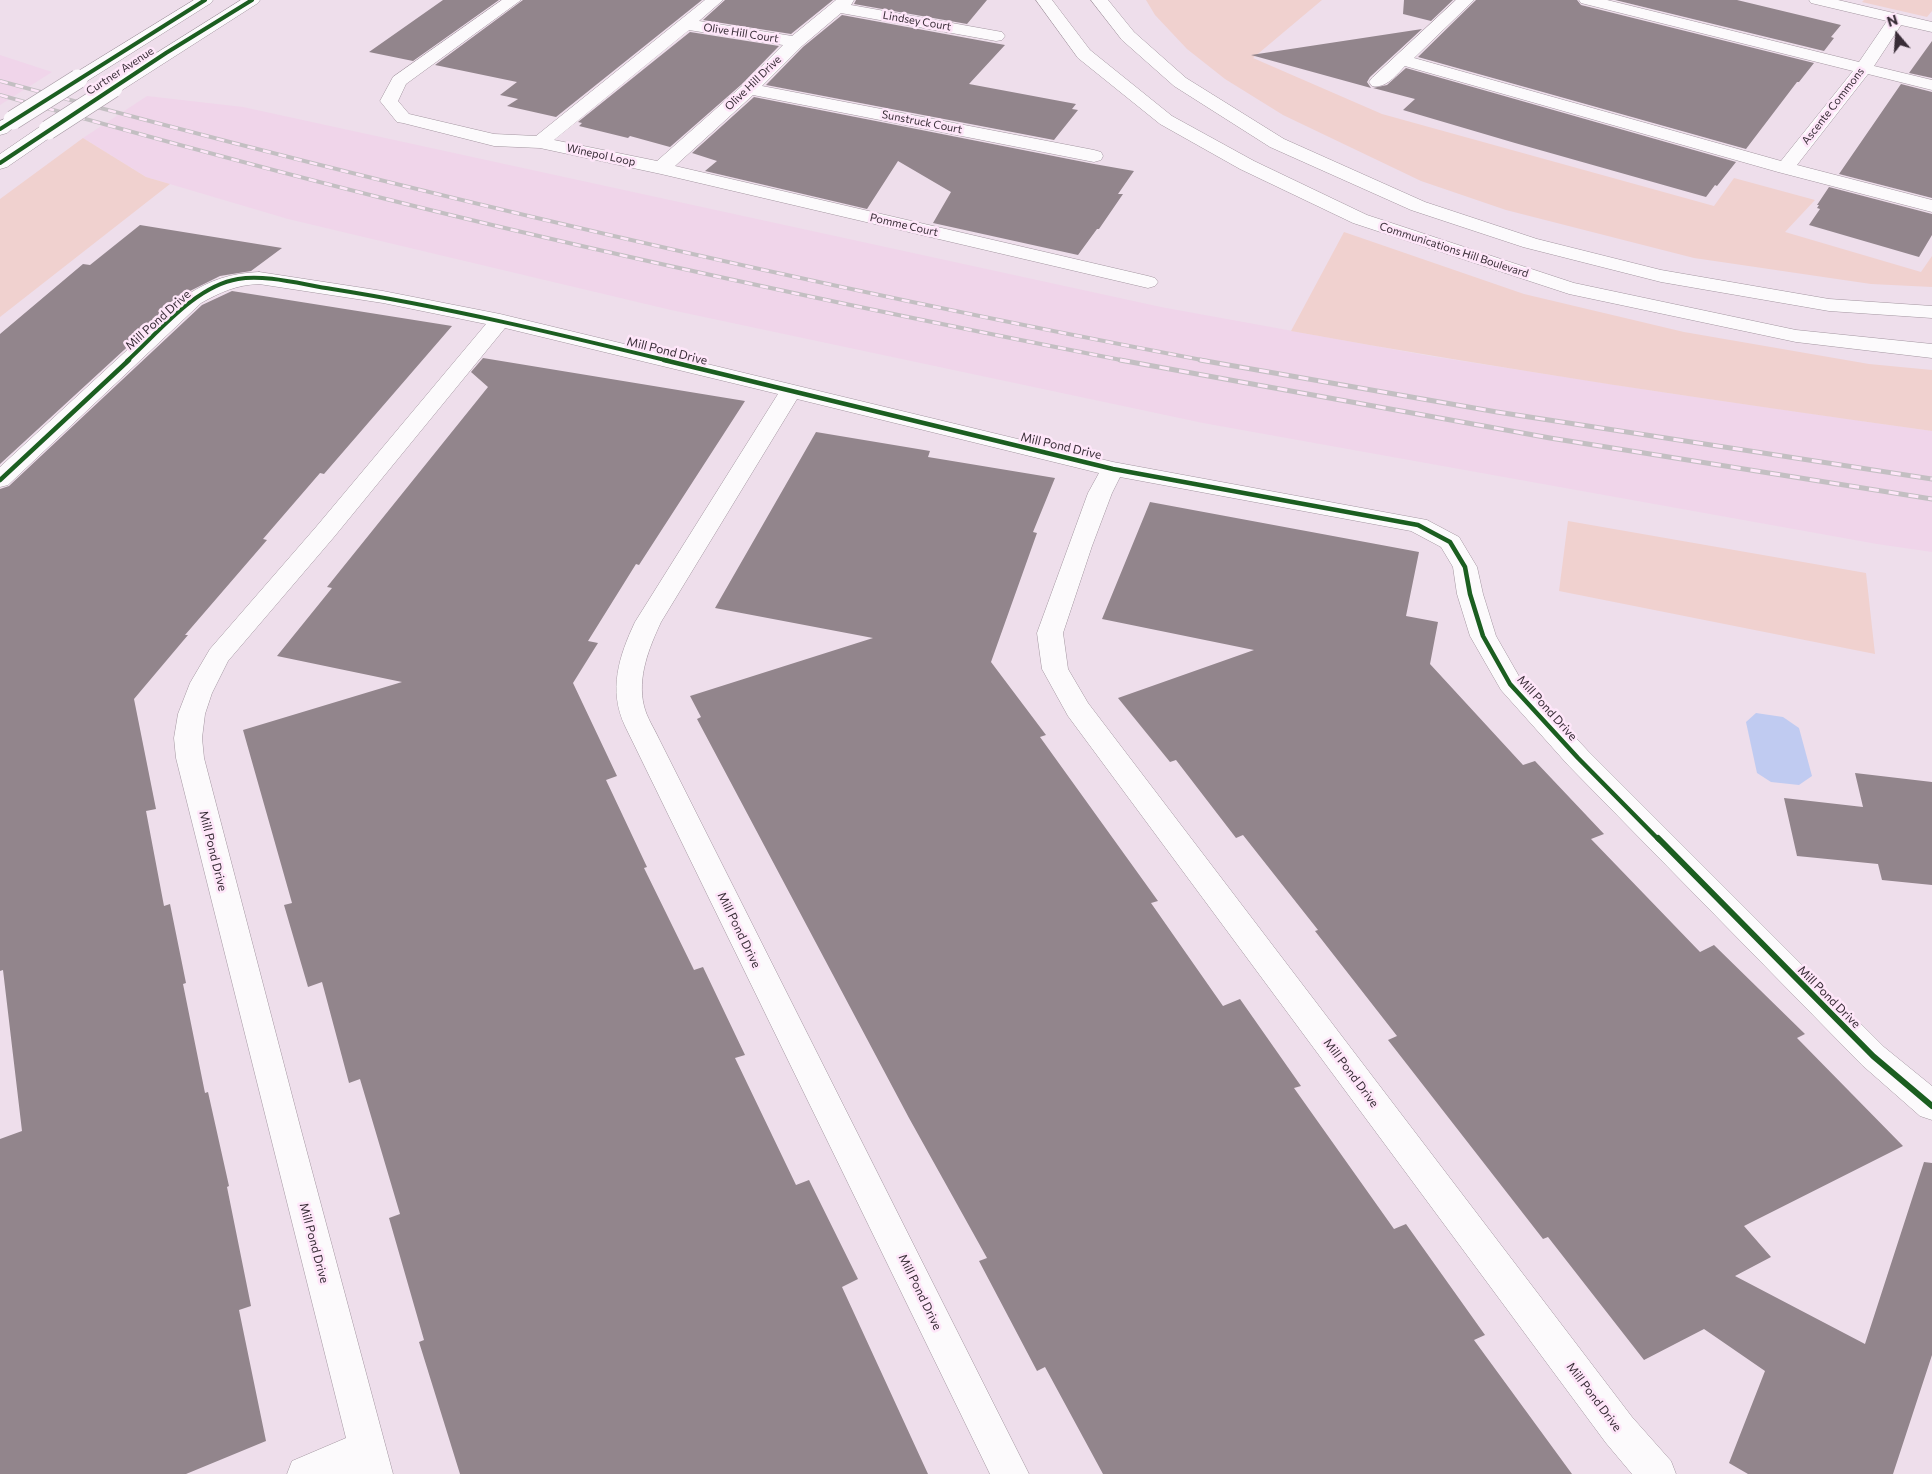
<!DOCTYPE html>
<html>
<head>
<meta charset="utf-8">
<style>
	body { margin:0 }
	#map { position:relative; width:1932px; height:1474px; overflow:hidden; background:#eedeeb; font-family:Commissioner,sans-serif }
	canvas { display:block }
	.north { position:absolute; left:1872px; top:10px; width:50px; height:50px; -webkit-text-stroke:4px #fee6f9; paint-order:stroke; rotate:342deg; font-size:14px; font-weight:700; line-height:20px; text-align:center; color:#392d37 }
	.north::after { content:''; display:block; margin:auto; width:18px; height:22px; background:#392d37; clip-path:polygon(50% 0,100% 100%,50% 72%,0 100%) }
</style>
</head>
<body>
<div id="map">
<canvas width="1932" height="1474"></canvas>
<div class="north">N</div>
</div>
<script>
const ctx = document.querySelector('canvas').getContext('2d');
ctx.lineJoin = 'round';
function paint(path, color) { ctx.fillStyle = color; ctx.fill(path, 'evenodd'); }
function stroke(path, color, width, dash) { ctx.strokeStyle = color; ctx.lineWidth = width; ctx.lineCap = dash ? 'butt' : 'round'; ctx.setLineDash(dash || []); ctx.stroke(path); }
function drawText(font, color, halo, rows, align = 'center') {
  ctx.font = font + ' Commissioner,sans-serif'; ctx.lineWidth = 5; ctx.setLineDash([]); ctx.textBaseline = 'middle'; ctx.strokeStyle = halo; ctx.fillStyle = color; for (const [text, x, y, turn = 0] of rows) {
    ctx.save(); ctx.translate(x, y); ctx.rotate((+turn || 0) * Math.PI / 180); ctx.textAlign = isNaN(turn) ? turn : align; if (halo) ctx.strokeText(text, 0, 0); ctx.fillText(text, 0, 0); ctx.restore();
  }
}
const built = new Path2D(`
	M0,55L52,72L0,105Z
	M147,96L243,107L1161,307L1430,356L1675,394L1932,431V552L1877,544L1203,423L671,310L288,219L146,177L83,138Z`);
const green = new Path2D(`
	M1146,0H1322L1253,58L1382,114L1714,206L1734,178L1815,200L1785,232L1921,272L1932,256V287L1871,284L1694,258L1506,210L1421,181L1283,115L1225,79L1187,49L1155,15Z
	M1864,0H1932V11L1927,17L1862,2Z
	M83,138L146,177L170,184L0,317V199Z
	M1344,232L1524,294L1684,332L1869,364L1932,370V431C1718,401 1504,370 1291,331Z
	M1568,521L1866,573L1875,654L1559,591Z`);
const water = new Path2D(`
	M1756,713L1783,717L1799,728L1812,776L1799,785L1771,782L1757,773L1746,722Z`);
const building = new Path2D(`
	M443,0H499L413,61L369,52Z
	M523,0H702L556,117L507,106L518,99L500,95L517,82L435,65Z
	M725,0H833L791,34L703,20Z
	M856,0H987L967,24L854,4Z
	M1404,0H1453L1431,21L1403,14Z
	M1476,0H1577L1581,5L1814,63L1799,82H1797L1746,149L1418,57Z
	M1615,0H1737L1841,25L1831,37L1834,38L1824,51Z
	M842,15L1005,45L969,84L1076,104L1072,109L1078,110L1054,140L766,85L803,47Z
	M1422,29L1370,77L1367,82L1371,88L1251,55Z
	M690,32L779,46L742,84L670,147L630,136L628,138L579,126L582,123L578,122Z
	M1932,41V78L1909,73Z
	M1406,68L1736,162L1717,186L1715,185L1706,197L1515,143L1403,110L1415,99L1373,88L1387,85Z
	M1901,84L1932,92V198L1839,174Z
	M754,97L1094,164L1134,171L1118,194H1123L1099,229H1097L1078,255L933,223L951,192L898,161L867,209L705,171L717,161L692,153Z
	M1829,187L1932,214V235L1919,257L1809,225L1820,209L1817,208L1819,205H1817Z
	M140,225L282,248L251,271L220,276L186,293L0,464V334L83,264L90,265Z
	M232,291L452,326L324,474L320,473L263,539L267,540L185,635H188L134,699L156,809L146,811L164,906L170,904L186,983L183,984L205,1093L208,1092L229,1186L227,1187L251,1306L239,1310L266,1441L186,1474H0V1139L22,1131L3,970L0,971V489L9,486L202,305Z
	M483,358L745,401L639,565L636,564L588,641L598,643L573,683L617,776L606,780L647,867L644,868L694,970L703,967L745,1055L735,1058L796,1185L809,1180L858,1279L842,1287L928,1474H460L419,1342L424,1340L389,1218L400,1214L360,1079L349,1083L322,982L308,987L284,905L292,903L243,730L402,682L277,656L332,588L327,587L488,387L471,372Z
	M816,432L930,451L928,457L1055,478L1033,532L1037,533L991,662L1046,735L1040,737L1158,901L1151,903L1223,1006L1240,999L1301,1086L1294,1088L1394,1229L1406,1224L1485,1335L1474,1340L1572,1474H1103L1045,1367L1037,1371L979,1261L987,1258L909,1118L697,719L701,717L690,696L873,638L715,608Z
	M1150,502L1419,552L1406,616L1438,622L1430,664L1523,765L1535,761L1604,834L1591,839L1700,952L1714,945L1805,1034L1797,1038L1903,1146L1744,1226L1771,1257L1735,1276L1865,1344L1924,1162L1932,1163V1355L1893,1474H1748L1729,1463L1765,1371L1704,1329L1644,1360L1548,1237L1543,1239L1388,1040L1397,1036L1315,931L1318,930L1243,835L1236,838L1176,760L1170,762L1118,698L1254,650L1102,619Z
	M1855,773L1932,782V885L1882,880L1878,864L1797,856L1784,798L1863,807Z`);
const minor = new Path2D(`
	M502,0H521L406,84L398,101L409,114L494,134L536,136L705,0H723L699,21L792,36L836,0H854L851,5L1002,32L1005,36L1002,40L996,41L841,13L802,46L762,86L1094,150L1101,152L1103,156L1101,160L1094,162L753,95L675,166L1148,276L1155,278L1158,282L1155,286L1148,288L661,174L540,148L494,146L403,123L397,122L380,101L393,77ZM689,30L783,45L743,85L657,161L554,140Z
	M1036,0H1052L1090,50L1172,116L1254,161L1367,215L1574,283L1796,330L1932,344V358L1796,342L1569,294L1353,223L1240,169L1160,124L1078,58Z
	M1091,0H1108L1134,32L1186,78L1284,139L1425,202L1537,239L1661,270L1829,299L1932,306V318L1829,311L1661,282L1523,247L1411,210L1270,147L1174,86L1122,40Z
	M1456,0H1474L1414,58L1781,161L1853,71L1581,3L1579,0H1607L1859,62L1887,21L1811,3L1809,0H1838L1932,22V32L1901,25L1874,66L1932,80V90L1868,74L1797,165L1932,200V212L1778,172L1405,66C1396,75 1386,89 1372,86L1369,82L1372,78Z
	M259,272L383,291L500,314L1113,462L1427,520L1459,537L1477,567L1483,594L1496,636L1520,678L1588,751L1884,1047L1932,1086V1120L1920,1116L1862,1065L1568,765L1501,690L1470,636L1457,594L1453,567L1441,547L1411,531L1120,477L1112,493L1092,546L1063,633L1068,669L1088,703L1632,1417L1671,1461L1676,1474H1632L1606,1443L1068,716L1042,669L1037,633L1088,493L1099,473L797,399L661,622C649,648 637,677 644,706C647,718 654,728 659,739L1029,1474H990L625,726C608,690 619,656 635,622L778,394L505,328L334,537L228,661L212,693L205,714L202,738L204,758L301,1130L393,1474H287L292,1461L346,1438L176,758L174,738L178,714L190,683L210,649L316,527L486,324L383,303L259,284C236,285 221,292 201,303L8,485L0,487V467L187,295C210,280 231,273 259,272Z`);
const major = new Path2D(`
	M194,0H213L211,3L84,83L78,84L72,83L69,79L72,75Z
	M241,0H260L258,3L119,92L113,93L107,92L104,88L107,84Z
	M13,115L19,116L22,120L7,133L0,135V121Z
	M48,124L55,126L57,130L55,134L7,167L0,169V154L41,126Z`);
const railFar1 = new Path2D(`
	M0,81C399,190 800,284 1207,361
	M0,95C127,131 254,166 382,198C628,260 877,312 1126,361`);
const rail = new Path2D(`
	M1120,360L1550,438L1932,499
	M1200,360L1497,412L1932,479`);
const majorBridge = new Path2D(`
	M13,120L78,79
	M48,130L113,88`);
const cyclewayFar2 = new Path2D(`
	M0,129L205,0
	M0,163L166,53L252,0
	M127,361C158,333 195,286 238,279C266,274 304,285 332,289C446,307 558,334 669,361`);
const cyclewayFar1 = new Path2D(`
	M664,360L1113,469L1418,525L1450,542L1465,567L1470,594L1483,636L1510,684L1578,758L1659,840
	M0,480L129,360`);
const cycleway = new Path2D(`
	M1658,838L1873,1056L1932,1106`);
const farStreetnames = [
	["Lindsey Court",917,21,10],
	["Olive Hill Court",741,33,9],
	["Curtner Avenue",120,71,-33],
	["Olive Hill Drive",753,83,-44],
	["Ascente Commons",1833,106,-52],
	["Sunstruck Court",922,122,11],
	["Winepol Loop",601,155,12],
	["Pomme Court",904,225,13],
	["Communications Hill Boulevard",1454,250,18]
];
const streetNames = [
	["Mill Pond Drive",158,320,-42],
	["Mill Pond Drive",667,351,14],
	["Mill Pond Drive",1061,446,13],
	["Mill Pond Drive",1547,708,48],
	["Mill Pond Drive",213,851,76],
	["Mill Pond Drive",739,930,64],
	["Mill Pond Drive",1829,997,45],
	["Mill Pond Drive",1351,1073,53],
	["Mill Pond Drive",314,1243,75],
	["Mill Pond Drive",920,1292,64],
	["Mill Pond Drive",1594,1397,53]
];
paint(built, '#f0d5ea');
paint(green, '#f0d1cf');
paint(water, '#c0cbf1');
paint(building, '#92858c');
stroke(minor, '#a396a0', 1);
stroke(major, '#a396a0', 1);
paint(minor, '#fcfafc');
paint(major, '#fcfafc');
stroke(railFar1, '#c3bfc2', 4);
stroke(rail, '#c3bfc2', 5);
stroke(railFar1, '#fee6f9', 2.5, [8]);
stroke(rail, '#fee6f9', 3, [10]);
stroke(majorBridge, '#a396a0', 20, []);
stroke(majorBridge, '#fcfafc', 19);
stroke(cyclewayFar2, '#1b5e20', 4);
stroke(cyclewayFar1, '#1b5e20', 4.5);
stroke(cycleway, '#1b5e20', 6);
drawText('11px', '#392d37', '#fee6f9', farStreetnames);
drawText('12px', '#392d37', '#fee6f9', streetNames);
</script>
</body>
</html>
